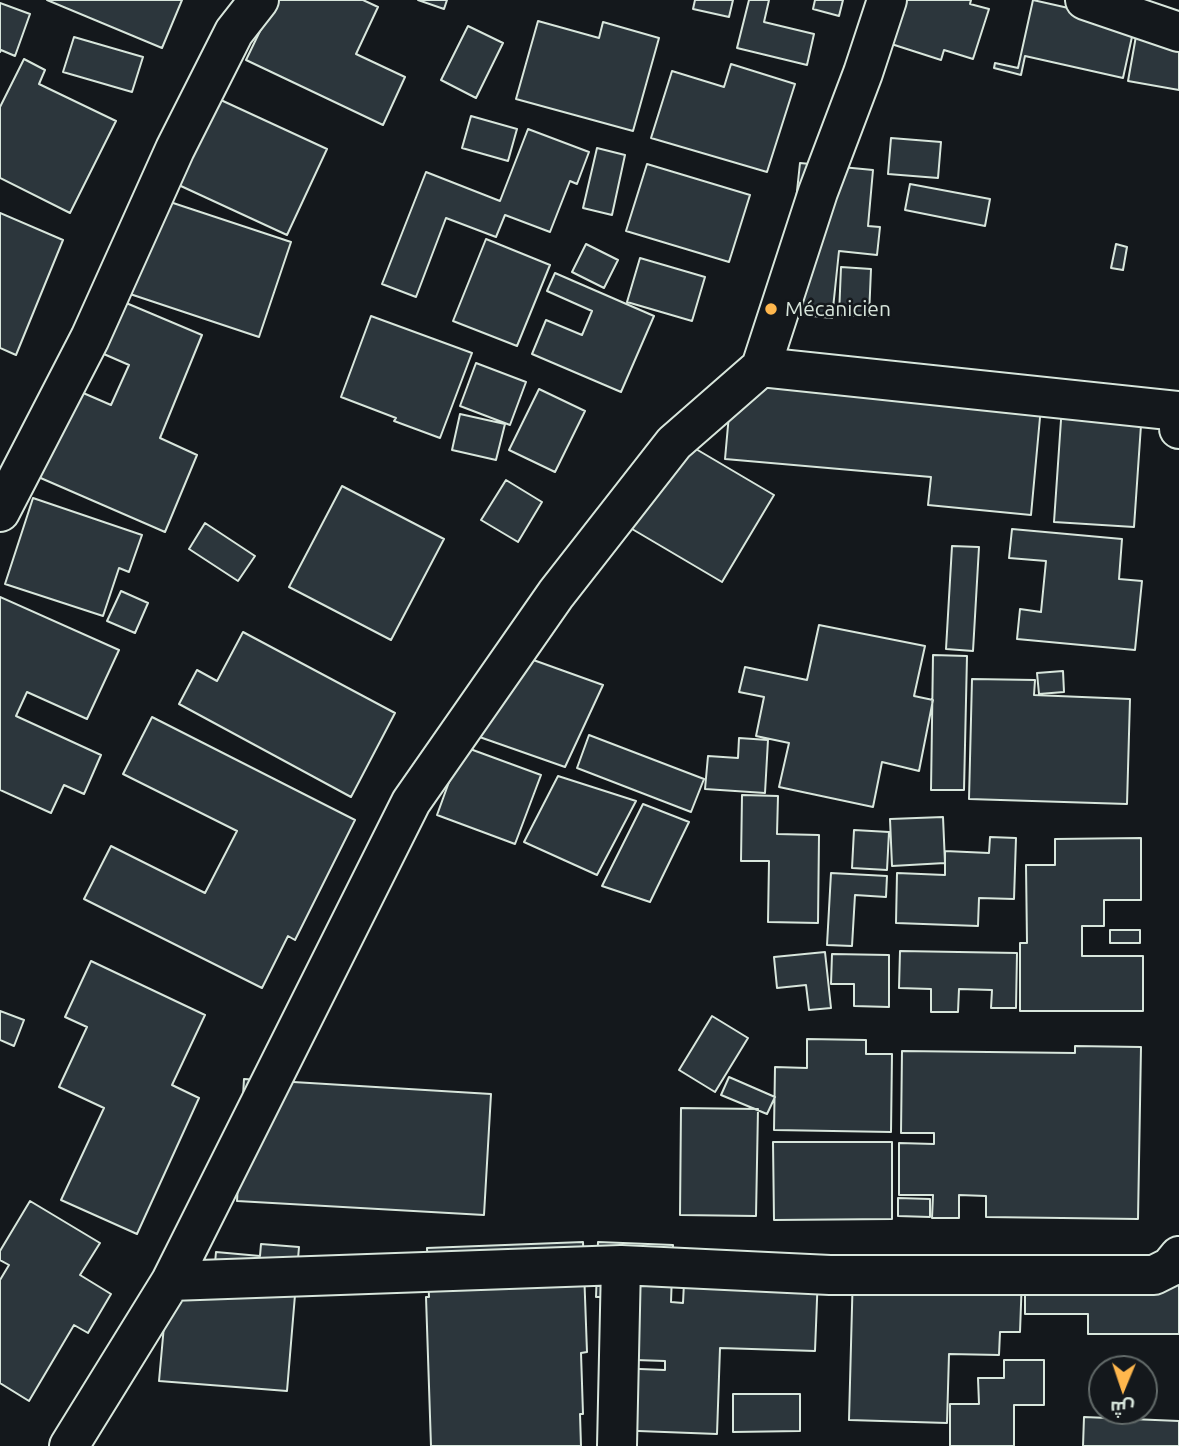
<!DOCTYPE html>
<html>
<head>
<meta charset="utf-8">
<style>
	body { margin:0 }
	#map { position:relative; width:1179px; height:1446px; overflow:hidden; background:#14181c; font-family:Ubuntu,Cairo,sans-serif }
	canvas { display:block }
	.north { position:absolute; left:1088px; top:1355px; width:70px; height:70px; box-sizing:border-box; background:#14181c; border:2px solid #626a69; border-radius:50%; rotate:182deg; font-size:19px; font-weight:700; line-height:28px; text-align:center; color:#d8e6dc }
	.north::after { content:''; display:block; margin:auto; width:24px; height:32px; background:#ffb74d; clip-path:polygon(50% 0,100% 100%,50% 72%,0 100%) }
</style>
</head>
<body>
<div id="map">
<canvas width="1179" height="1446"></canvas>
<div class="north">ش</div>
</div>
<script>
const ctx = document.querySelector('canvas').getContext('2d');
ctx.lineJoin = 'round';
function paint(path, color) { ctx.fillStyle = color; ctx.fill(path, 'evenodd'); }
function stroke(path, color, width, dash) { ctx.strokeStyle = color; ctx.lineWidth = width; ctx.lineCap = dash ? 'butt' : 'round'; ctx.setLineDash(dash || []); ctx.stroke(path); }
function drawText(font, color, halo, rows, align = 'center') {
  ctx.font = font + ' Ubuntu,sans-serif'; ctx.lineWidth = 5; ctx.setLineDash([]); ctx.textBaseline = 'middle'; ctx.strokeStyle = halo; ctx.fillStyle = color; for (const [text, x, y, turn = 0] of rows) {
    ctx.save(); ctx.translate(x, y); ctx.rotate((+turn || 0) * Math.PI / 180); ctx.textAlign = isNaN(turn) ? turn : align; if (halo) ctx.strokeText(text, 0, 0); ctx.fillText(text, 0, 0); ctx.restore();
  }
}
const building = new Path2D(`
	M47,0H182L162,48Z
	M275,0H363L378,7L356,54L405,77L383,125L246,60Z
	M418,0H447L444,9Z
	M695,0H733L729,17L693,9Z
	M749,0H769L764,22L814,34L807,65L737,48Z
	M815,0H843L839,16L813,9Z
	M895,0H971L970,4L989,9L973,59L944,50L941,60L882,41Z
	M1033,0L1135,23L1123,78L1025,56L1021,75L994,68L995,63L1018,68Z
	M0,3L30,14L15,56L1,50L0,52Z
	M538,21L599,38L603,22L659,38L633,131L516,99Z
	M468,26L503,43L476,98L441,80Z
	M1136,36L1179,44V90L1128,81Z
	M74,37L143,57L132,92L63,72Z
	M24,59L45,70L39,84L116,121L70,213L0,178V107Z
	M731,64L795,84L767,172L651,138L672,71L724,87Z
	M210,95L327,149L287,235L170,181Z
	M471,116L517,129L508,161L462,148Z
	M528,129L589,152L577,184L570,181L550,232L505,215L496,237L446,218L416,297L382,284L426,172L500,201Z
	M891,138L941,142L938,178L888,174Z
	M597,148L625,155L612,215L583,208Z
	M800,163L873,170L868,226L880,227L877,255L839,251L832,318L784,313Z
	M647,164L750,195L729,262L626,231Z
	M910,184L990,199L985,226L905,210Z
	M155,197L291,242L259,337L124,292Z
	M0,213L63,240L16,355L0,348Z
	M486,239L550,265L517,346L453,321Z
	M586,244L618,260L604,288L572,272Z
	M1116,244L1127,247L1123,270L1111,268Z
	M640,258L705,277L692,321L627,302Z
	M841,267L871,269L869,316L839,315Z
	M555,273L654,316L621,392L532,354L546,320L582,335L592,311L547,291Z
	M112,297L202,335L160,438L197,455L165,532L36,476L74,389L111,405L129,365L90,348Z
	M371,316L472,353L440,438L394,421L396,418L341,397Z
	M476,363L526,382L510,425L460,406Z
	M732,381L1043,385L1031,515L928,505L931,477L725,459Z
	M539,389L585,411L555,472L509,450Z
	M1063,391L1143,396L1134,527L1054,522Z
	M460,414L505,424L496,460L452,450Z
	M662,429L774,495L722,582L610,516Z
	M506,480L542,502L518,542L481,520Z
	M342,486L444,539L391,640L289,587Z
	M33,498L142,535L129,572L119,568L103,616L5,584Z
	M205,523L255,556L238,581L189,549Z
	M1012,529L1122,539L1119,579L1142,581L1135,650L1017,639L1020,609L1041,612L1046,561L1009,558Z
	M952,546L979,547L973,651L946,649Z
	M121,591L148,603L135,633L107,621Z
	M0,597L119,650L87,719L27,692L16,716L101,755L84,794L64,785L51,813L0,790Z
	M819,625L925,646L914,696L933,700L919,771L882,762L873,807L779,787L789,743L756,736L764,697L739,692L745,667L807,680Z
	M243,632L395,713L351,797L179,704L197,670L217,681Z
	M933,655L967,656L964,790H931Z
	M525,657L603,685L565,767L471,734Z
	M1063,671L1064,692L1039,694L1037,673Z
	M972,679L1035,680L1034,695L1130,699L1127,804L969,799Z
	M152,717L355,820L295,940L288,936L262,988L84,899L111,846L205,893L237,831L123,774Z
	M589,735L704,779L691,812L577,768Z
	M739,738L768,740L765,793L705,789L708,756L738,758Z
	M462,746L541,775L515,844L437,815Z
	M558,776L636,801L597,875L524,842Z
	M742,795L778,796L777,834L819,835L818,923L768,922L769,861H741Z
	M643,804L689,822L650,902L602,886Z
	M943,817L945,863L892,866L890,819Z
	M854,830L889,832L887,870L852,868Z
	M990,837L1016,838L1014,899L979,898L978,926L896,923L897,873L945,875V851L989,853Z
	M1141,838V900H1104V926H1082V956H1143V1011H1020V943H1027L1026,865H1055V839Z
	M831,873L887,876L886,897L855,895L852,946L827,945Z
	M1110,930H1140V943H1110Z
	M900,951L1017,953L1016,1008H991L992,990L959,989L958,1012H931V989L899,988Z
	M825,952L831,1008L809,1010L806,985L777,988L774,957Z
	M832,954L889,955V1007L854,1006V984H831Z
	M91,961L205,1015L172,1085L199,1098L137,1234L61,1200L104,1108L59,1087L87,1027L65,1017Z
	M0,1011L24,1020L14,1046L0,1040Z
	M712,1016L748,1038L715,1092L679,1070Z
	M807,1039L866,1040V1054H892L891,1132L774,1130L775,1067L807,1068Z
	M1075,1046L1141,1047L1138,1219L986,1217V1196L959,1195V1218H932L933,1195H899V1143L934,1144V1133H901L902,1051L1075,1053Z
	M729,1077L775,1097L767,1114L721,1095Z
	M244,1079L491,1094L484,1215L237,1201Z
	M681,1108L758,1109L756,1216L680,1215Z
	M773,1142H892V1219L774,1220Z
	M898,1198L930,1199V1217L898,1216Z
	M30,1201L100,1243L80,1275L111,1294L88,1333L74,1325L29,1401L0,1383V1280L9,1265L0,1260V1251Z
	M583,1242L587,1352L581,1353L583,1414H580L581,1446H431L426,1297H429L427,1248Z
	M598,1242L673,1245L671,1302L683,1303L685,1262L818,1274L815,1351L720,1348L717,1434L612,1430L614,1368L665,1370V1361L605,1359L608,1297H596Z
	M261,1244L299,1247L287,1391L159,1381L168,1281L213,1285L216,1252L260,1256Z
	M1025,1269H1179V1334H1088V1314H1025Z
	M853,1270L1022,1277L1020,1332H1000L999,1355L949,1354L947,1423L849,1420Z
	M1004,1360H1044V1405H1014V1446H950V1404H979L978,1378H1004Z
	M733,1394H800V1431L733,1432Z
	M1084,1417L1179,1421V1446H1083Z`);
const minor = new Path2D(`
	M761,367L1179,411V429
	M171,1281L621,1265L830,1275H1154L1170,1267L1179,1256
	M69,1446L171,1281L411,802L556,594L674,443L761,367L818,192L863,73L887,0
	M617,1446L621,1265`);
const major = new Path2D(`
	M1085,0L1179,32
	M0,512L90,338L175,149L234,32L259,0`);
const markers = [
	[771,309,7,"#ffb74d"]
];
const poiNames = [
	["Mécanicien",785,309]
];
paint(building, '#2c363c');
stroke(building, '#d8e6dc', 2);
stroke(minor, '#d8e6dc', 42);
stroke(major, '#d8e6dc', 42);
stroke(minor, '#14181c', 38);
stroke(major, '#14181c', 38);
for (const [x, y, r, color] of markers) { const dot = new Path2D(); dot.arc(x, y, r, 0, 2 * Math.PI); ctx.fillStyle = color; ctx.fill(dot); stroke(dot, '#14181c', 2.5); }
drawText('21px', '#d8e6dc', '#14181c', poiNames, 'left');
</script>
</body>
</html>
